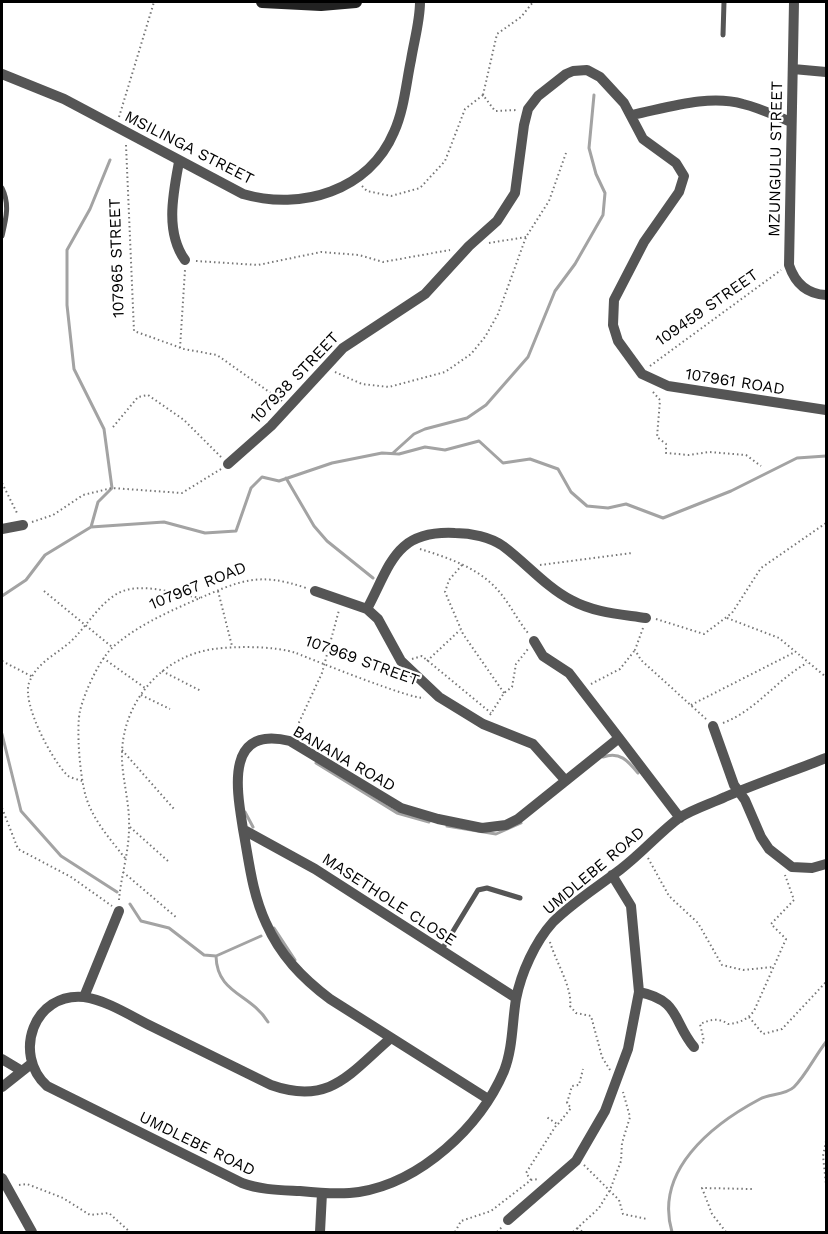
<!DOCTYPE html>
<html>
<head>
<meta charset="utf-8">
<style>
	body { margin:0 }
	#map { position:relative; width:828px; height:1234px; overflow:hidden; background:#fff; font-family:"Work Sans",sans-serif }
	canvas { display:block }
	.frame { position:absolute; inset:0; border:3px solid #000; pointer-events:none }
</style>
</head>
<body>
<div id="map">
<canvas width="828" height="1234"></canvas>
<div class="frame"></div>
</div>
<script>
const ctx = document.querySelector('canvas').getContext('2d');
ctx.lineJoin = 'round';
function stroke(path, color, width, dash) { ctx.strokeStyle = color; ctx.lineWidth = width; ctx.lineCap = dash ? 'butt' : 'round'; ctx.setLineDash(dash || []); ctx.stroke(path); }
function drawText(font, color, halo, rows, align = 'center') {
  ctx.font = font + ' "Work Sans",sans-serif'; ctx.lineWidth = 4.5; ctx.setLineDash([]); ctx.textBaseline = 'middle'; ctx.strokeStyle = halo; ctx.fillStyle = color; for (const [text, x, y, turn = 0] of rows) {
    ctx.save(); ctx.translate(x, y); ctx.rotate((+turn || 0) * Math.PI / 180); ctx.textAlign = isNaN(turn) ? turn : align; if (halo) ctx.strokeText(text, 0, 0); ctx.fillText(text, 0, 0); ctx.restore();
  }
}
const stream = new Path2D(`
	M393,453L414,434L425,429L467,418L486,405L528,357L555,291L575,264L603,215L605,193L596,174L589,148L594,95
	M286,478L314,526L327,541L373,578
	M91,527L98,502L112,488L104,429L74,369L67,305V250L90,209L110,160
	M2,596L26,580L45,555L91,527L164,522L205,533L236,531L251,488L262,477L279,481L332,463L382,453L399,454L425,447L445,450L479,441L503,463L530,459L558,469L571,492L587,506L608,508L626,504L663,518L731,491L797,458L826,456
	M2,734L21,811L61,856L117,892
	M603,757C620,751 628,761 638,773
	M316,763L397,813L429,822
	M245,812L253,827
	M447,826L496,834L521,823
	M130,904L141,921L169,928L204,955L216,956L261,936
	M274,928L295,960
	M216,956C217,994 250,993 268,1022
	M672,1232C654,1171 711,1125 760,1099C769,1094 786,1095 794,1087C806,1075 815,1056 826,1042`);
const path = new Path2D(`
	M483,95L497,34L521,17L533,2
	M119,117L154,2
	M126,145L134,331L184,349L217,355L282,401
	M362,186L367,191L391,196L420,188L445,161L465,109L483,95L495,111L517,110
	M489,243L526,237
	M196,261L258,265L321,252L359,255L383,262L450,250
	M180,348L185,270
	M650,366L781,270
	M335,372L362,384L389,387L445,372L471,354L485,337L498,314L526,237L549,201L566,153
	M653,392L660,400L657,437L666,444V453L689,455L709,452L746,455L761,466
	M113,427L138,397L148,395L184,420L221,457
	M2,483L18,515
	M32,522L53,515L83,495L112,488L182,493L221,469
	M420,549C449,558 482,569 501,594C511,606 518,621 528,633
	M462,565L449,580L445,592L463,634L504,693
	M540,565L632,553
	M44,591L112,647
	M218,591L232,646
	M727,618L779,638L826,677
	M656,619L704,634L732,613L761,568L826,523
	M643,628L635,650L641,660L706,719
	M103,658L145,688
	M412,659L422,656L491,713
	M2,661L33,677
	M427,661L460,630
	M162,671L201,691
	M591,684L620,669L635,650
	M141,695L170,709
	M691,705L795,652
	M490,715L504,693L512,687L516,664L528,649
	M723,723C757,710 776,680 807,663
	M295,731L322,673L339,610
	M122,750L174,809
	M82,781C77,779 69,778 66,774C51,758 22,704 29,683C37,660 63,652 77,635C90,621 104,598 123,591C146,583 177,594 200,598
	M2,808L18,849L71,877L112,906
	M130,827L170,863
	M125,858C110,839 93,820 86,797C80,778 76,729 80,711C84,693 100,658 114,646C137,626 166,613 193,601C240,581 257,571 306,588
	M648,858L669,896L698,923L722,965L743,970L773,967
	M123,872L177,918
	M119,900C121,876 129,852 129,828C130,805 123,782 122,760C120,705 160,656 214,649C235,646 276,646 296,653C316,661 410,699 424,698
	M550,942C555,960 573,989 570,1006L576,1013L591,1016L602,1057L610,1070
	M749,1017L763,1034L782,1029L826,982
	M702,1043L704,1041L700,1024C710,1020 718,1017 728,1024C739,1023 747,1020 754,1011L786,939L771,924L794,900L785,875
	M558,1124L571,1108L567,1103L572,1086L579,1085L583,1069
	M826,1141L823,1156L826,1184
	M584,1165L619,1200L623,1214L647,1219
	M531,1180L526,1173L557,1124L545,1116
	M19,1185L27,1184L63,1198L90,1215L109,1213L130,1232
	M577,1228L583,1232
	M455,1232L461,1221L491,1211L531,1180L539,1179
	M497,1232L502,1227
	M573,1232L599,1208L610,1190L621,1161L622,1143L630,1117L623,1092
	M726,1232L712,1214L702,1188L752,1189`);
const lane = new Path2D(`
	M723,35L724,2
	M2,188C10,204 6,219 2,236
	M441,951L478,890L487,888L520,898`);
const street = new Path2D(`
	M794,2L789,265C795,283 807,294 826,295
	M793,69L826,72
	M2,74L64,99L243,194C301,211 369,191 394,132C404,110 406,84 411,60C414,41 420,21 420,2
	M632,115C667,108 708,94 743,104C760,108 776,116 791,122
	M179,162C173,194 165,232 185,260
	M228,464L271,426L343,348L425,294L469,246L497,221L515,193L524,125L528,109L538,96L566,74L573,71L587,70L600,77L624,103L643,139L676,163L684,176L679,192L644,242L614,300L613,325L618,341L642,374L668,386L826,410
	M2,529L23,525
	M315,591L367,609C391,564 395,530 455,533C471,533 490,537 503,546C526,563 546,587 571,600C595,613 620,614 646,618
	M367,609L378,619L401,661L439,697L483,724L533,744L565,780
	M534,641L543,656L569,673L619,738
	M713,726L734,785L745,800L761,837L769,849L792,867L812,868L826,864
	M244,830L315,869L516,998
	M639,992C680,1000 673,1022 694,1047
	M84,997L119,911
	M391,1038C350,1073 330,1106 271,1085C231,1065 191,1046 151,1026C131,1016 106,1000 84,997C34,992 12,1054 47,1086L242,1183C261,1190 280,1190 300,1191C319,1193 340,1195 359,1192C421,1182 480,1127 504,1071C513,1048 512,1023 516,999C521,973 535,942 553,922C573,902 599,886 621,869C642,853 659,833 679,818C693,809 710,804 725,797C758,783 793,771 826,758
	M2,1059L22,1071
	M2,1087L31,1064
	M488,1099L330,999C302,978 280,955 266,923C252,893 249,861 243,829C237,791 224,725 290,741L401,808L438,819L482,828L506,825L518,819L619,738L680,818
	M2,1178L32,1232
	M508,1220L576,1161L605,1111L628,1049L639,992L631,906L612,875
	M320,1232L322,1193`);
const secondary = new Path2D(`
	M262,2L321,5L356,2`);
const streetNames = [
	["MSILINGA STREET",189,148,27],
	["MZUNGULU STREET",776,159,-89],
	["107965 STREET",117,258,-92],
	["109459 STREET",707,308,-35],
	["107938 STREET",295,378,-46],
	["107961 ROAD",735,382,9],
	["107967 ROAD",198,586,-22],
	["107969 STREET",362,661,20],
	["BANANA ROAD",344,759,30],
	["UMDLEBE ROAD",594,871,-40],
	["MASETHOLE CLOSE",389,900,33],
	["UMDLEBE ROAD",197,1144,26]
];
stroke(stream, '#a3a3a3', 3);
stroke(path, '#777', 2, [1.5, 3]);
stroke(lane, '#555', 5);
stroke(street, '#555', 10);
stroke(secondary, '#222', 12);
drawText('16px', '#000', '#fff', streetNames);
</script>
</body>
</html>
